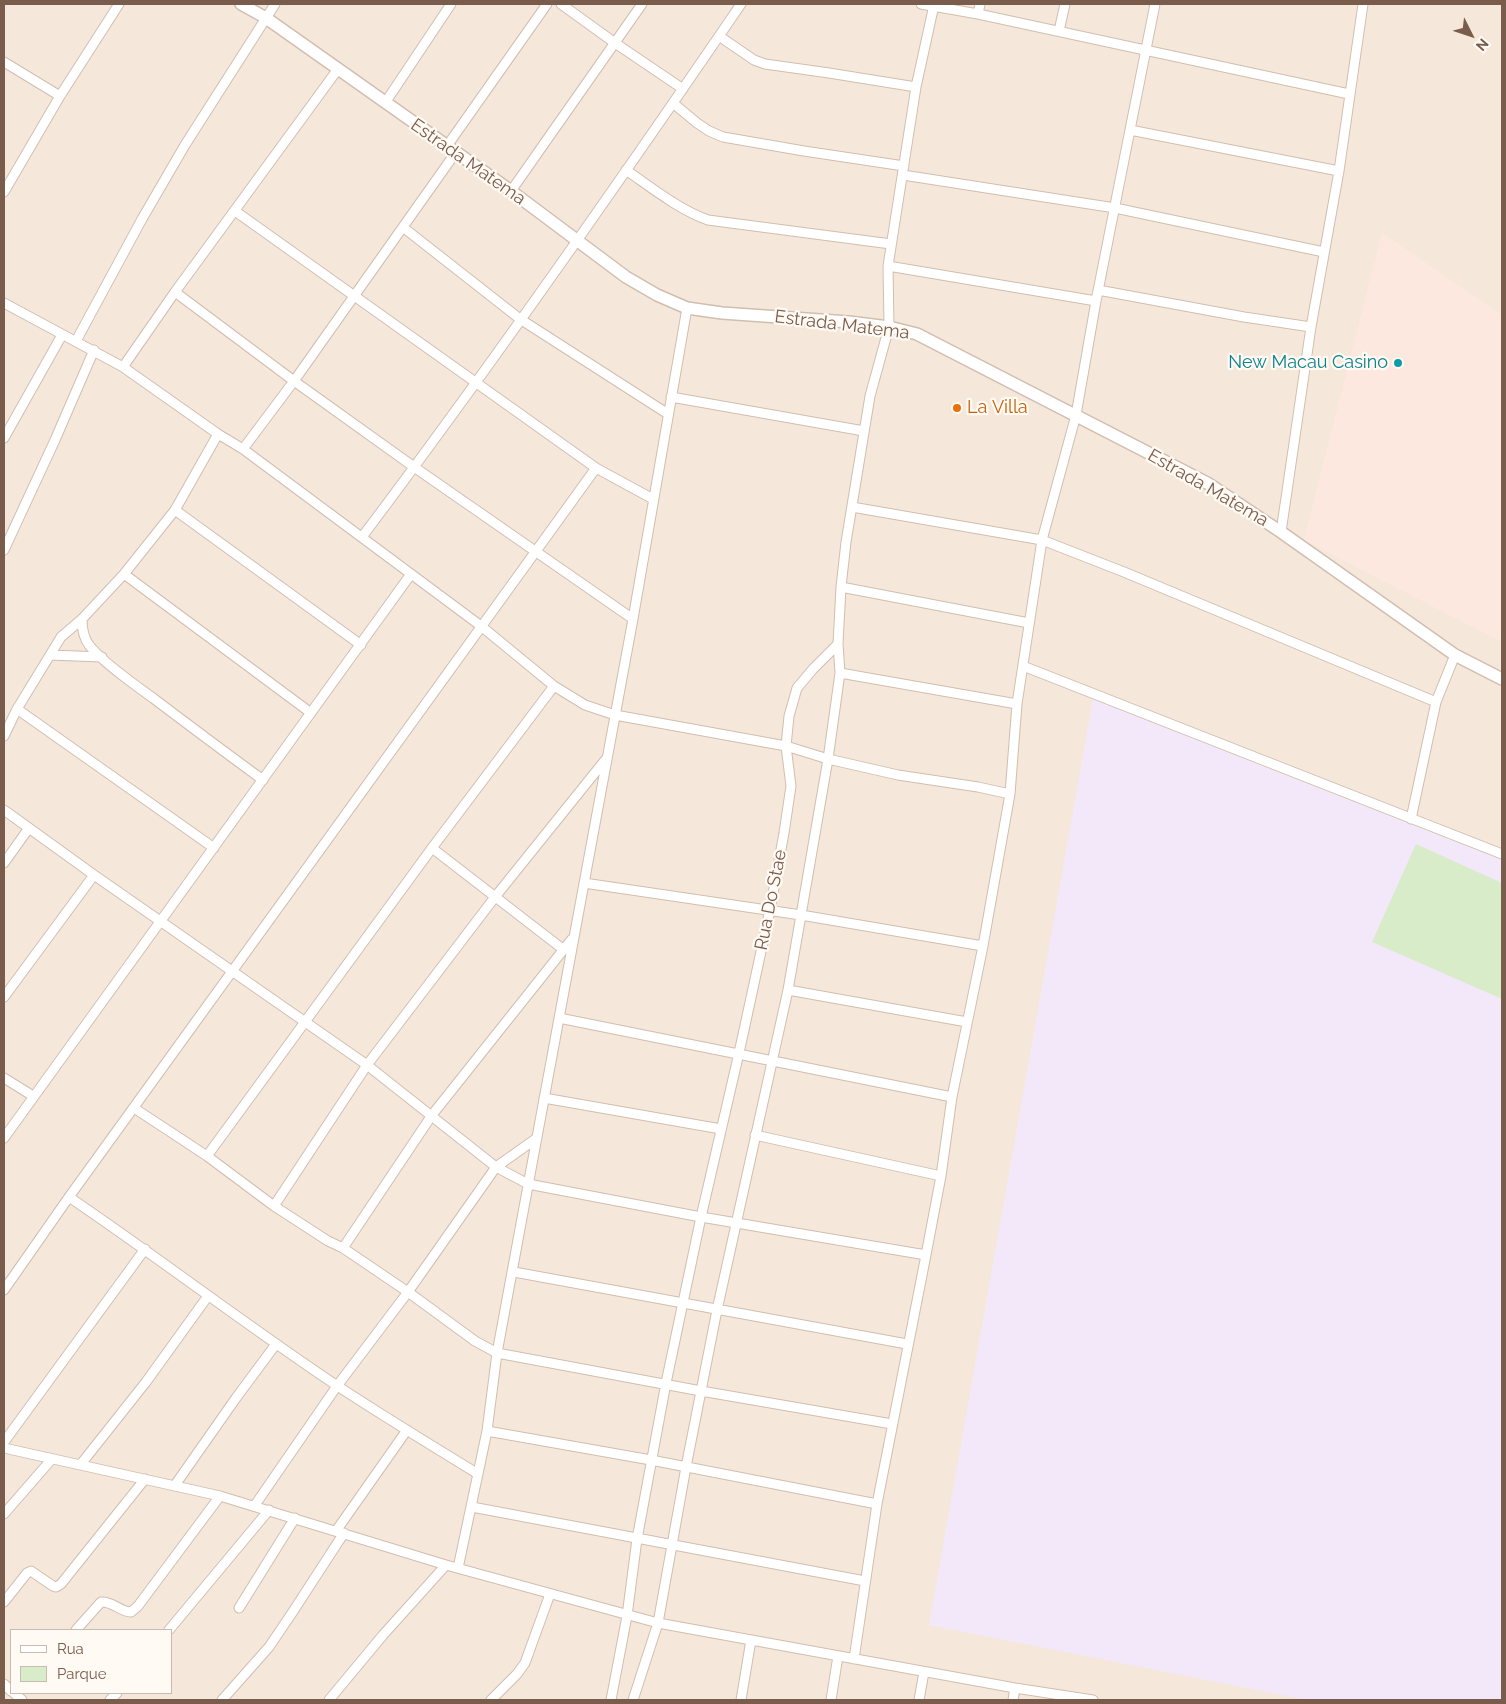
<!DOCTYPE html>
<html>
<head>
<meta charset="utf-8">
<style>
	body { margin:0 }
	#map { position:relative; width:1506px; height:1704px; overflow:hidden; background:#fdf6ec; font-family:Raleway,sans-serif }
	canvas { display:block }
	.frame { position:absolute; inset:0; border:5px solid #7a5c4d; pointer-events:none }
	.legend { position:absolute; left:10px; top:1629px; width:162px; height:65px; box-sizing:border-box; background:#fffaf3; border:1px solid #cabbb1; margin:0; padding:6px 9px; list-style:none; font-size:15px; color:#7a5c4d }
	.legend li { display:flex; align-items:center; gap:10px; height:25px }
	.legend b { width:25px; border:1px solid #cabbb1 }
	.north { position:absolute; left:1446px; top:10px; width:50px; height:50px; -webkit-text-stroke:4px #fffaf3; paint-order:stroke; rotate:131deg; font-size:14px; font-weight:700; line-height:20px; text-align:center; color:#7a5c4d }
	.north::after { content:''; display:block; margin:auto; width:18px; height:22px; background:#7a5c4d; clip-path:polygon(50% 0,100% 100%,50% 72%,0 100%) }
</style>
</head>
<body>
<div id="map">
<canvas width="1506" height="1704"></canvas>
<div class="frame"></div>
<ul class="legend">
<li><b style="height:6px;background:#fff"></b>Rua</li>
<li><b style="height:14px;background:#d8ecc9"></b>Parque</li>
</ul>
<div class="north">N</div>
</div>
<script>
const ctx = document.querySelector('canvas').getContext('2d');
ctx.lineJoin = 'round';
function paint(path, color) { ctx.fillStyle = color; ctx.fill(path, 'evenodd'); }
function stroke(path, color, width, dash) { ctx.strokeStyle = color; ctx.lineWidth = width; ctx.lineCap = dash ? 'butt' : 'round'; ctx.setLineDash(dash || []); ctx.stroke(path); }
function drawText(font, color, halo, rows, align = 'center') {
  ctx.font = font + ' Raleway,sans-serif'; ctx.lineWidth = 4.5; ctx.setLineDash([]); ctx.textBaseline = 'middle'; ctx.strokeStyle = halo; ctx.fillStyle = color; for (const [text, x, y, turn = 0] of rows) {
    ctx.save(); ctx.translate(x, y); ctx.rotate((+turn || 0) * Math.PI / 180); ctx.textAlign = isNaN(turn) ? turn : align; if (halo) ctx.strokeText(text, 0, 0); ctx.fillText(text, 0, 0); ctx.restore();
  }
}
const residential = new Path2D(`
	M4,4H1502V1700H4ZM11,1630H171V1693H11Z`);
const commercial = new Path2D(`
	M1382,233L1502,315V642L1304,540Z`);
const education = new Path2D(`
	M1093,699L1502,860V1700H1307L929,1625Z`);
const green = new Path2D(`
	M1416,844L1502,883V999L1372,942Z`);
const minor = new Path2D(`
	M561,4L615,43L683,89
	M921,4L978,14L1349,94
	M978,14L980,4
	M1059,31L1065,4
	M719,36L754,60L765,64L829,73L916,87
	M4,62L60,96
	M385,103L451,4
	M673,103L697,123L709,131L723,137L804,151L904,166
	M1130,130L1339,171
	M447,146L547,4
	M626,170C652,188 678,209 708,220L891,244
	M903,175L1115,208L1324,252
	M511,191L642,4
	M4,192L60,96L119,4
	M235,211L596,468L653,499
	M404,228L520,319L668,414
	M888,266L1096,301
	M1098,290L1244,317L1311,327
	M175,292L294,381L414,467L633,619
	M4,303L123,367L218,434L243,449L481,626L554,686L585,705L615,715L786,746L828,759L898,775L978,787L1010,794
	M76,341L142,219L185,145L275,4
	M123,367L175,292L338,69
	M671,397L864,431
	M4,438L62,335
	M243,449L294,381L456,152
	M852,507L1042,540L1124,572L1436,702L1455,655
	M175,510L361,645
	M1281,532L1311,327L1339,171L1363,4
	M362,537C493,363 618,184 741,4
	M4,550L55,440L94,350
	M124,574L311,713
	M841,587L1029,623
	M82,619C82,629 83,637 89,645C102,662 135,685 153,698C190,726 226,753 263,780
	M50,655L102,657
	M1023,666L1502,854
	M840,673L1017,704
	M17,709L214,848
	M4,736L17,709L61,637L82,619L124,574L175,510L218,434
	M4,810L94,875L367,1065L496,1167L528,1184L701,1217L926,1255
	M1411,819L1436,702
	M432,848L564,950
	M4,863L29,828
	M584,883L801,915L983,946
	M788,990L967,1022
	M4,997L94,875
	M559,1018L952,1097
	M4,1078L33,1096
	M544,1098L721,1129
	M134,1108L207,1156L274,1206L328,1241L343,1248L408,1292L475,1341L497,1353L701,1391L892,1424
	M755,1135L941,1176
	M4,1138L411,574
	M207,1156L432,848L554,686
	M69,1197C159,1258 246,1325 336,1385C383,1416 431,1445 478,1474
	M274,1206L367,1065L495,897L606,759
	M343,1248L432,1115L572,939
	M514,1272L907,1344
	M4,1290L69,1197L596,468
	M487,1431L651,1460L877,1504
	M4,1442L145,1249
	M4,1448L220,1496L446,1565L658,1623L1015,1688L1093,1700
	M81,1464L146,1382L208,1296
	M175,1485L236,1398L276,1344
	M255,1505L337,1386L408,1292L496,1167L537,1138
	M472,1507L865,1581
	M4,1514L51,1460
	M336,1531L407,1430
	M458,1568L487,1431L497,1353L633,619L687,308
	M4,1602L27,1573L31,1571L53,1586L56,1587L61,1584L145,1479
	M239,1608L295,1518
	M76,1630L101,1602C113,1601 120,1612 131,1612L138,1606L220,1496
	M169,1630L269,1510
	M854,1659L877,1504L926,1255L941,1176L952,1097L983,946L1010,794L1017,704L1042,540L1076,415L1096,301L1155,4
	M4,1684L11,1691
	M14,1693L22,1700
	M110,1700L117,1693
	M222,1700L269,1647L292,1613L344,1533
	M329,1700L383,1635L446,1565
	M491,1700L517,1674L525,1663L550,1594
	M611,1700L627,1616L637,1539L666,1383L701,1217L739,1053L770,910L784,833L791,786L786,746L789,716L797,688L813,669L838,644
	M633,1700L658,1623L686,1467L717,1310L788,990L801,915L828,759L840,673L838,644L841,587L846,542L870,396L889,327L888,266L916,87L934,5
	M741,1700L751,1640
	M831,1700L838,1656
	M919,1700L924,1672
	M1013,1700L1015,1688`);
const tertiary = new Path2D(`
	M241,4L266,18L511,191L626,277L657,295L687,308L722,313L849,322L889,327L917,334L1209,484L1281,532L1455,655L1502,679`);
const markers = [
	[1398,363,5,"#0f9aa8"],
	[957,408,5,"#e8710a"]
];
const streetNames = [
	["Estrada Matema",468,162,35],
	["Estrada Matema",842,325,7],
	["Estrada Matema",1208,488,30],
	["Rua Do Stae",771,900,-79]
];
const cultureNames = [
	["New Macau Casino",1388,363]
];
const foodNames = [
	["La Villa",967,408]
];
paint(residential, '#f5e8da');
paint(commercial, '#fde8e0');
paint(education, '#f3e8fa');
paint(green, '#d8ecc9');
stroke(minor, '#d1beb0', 11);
stroke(tertiary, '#d1beb0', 14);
stroke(minor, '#fff', 9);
stroke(tertiary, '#fff', 11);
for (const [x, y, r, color] of markers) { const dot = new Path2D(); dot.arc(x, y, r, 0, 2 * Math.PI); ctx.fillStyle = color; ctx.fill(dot); stroke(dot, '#fffaf3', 2); }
drawText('18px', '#7a5c4d', '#fffaf3', streetNames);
drawText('18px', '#0d838f', '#fffaf3', cultureNames, 'right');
drawText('18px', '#c56008', '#fffaf3', foodNames, 'left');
</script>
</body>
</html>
